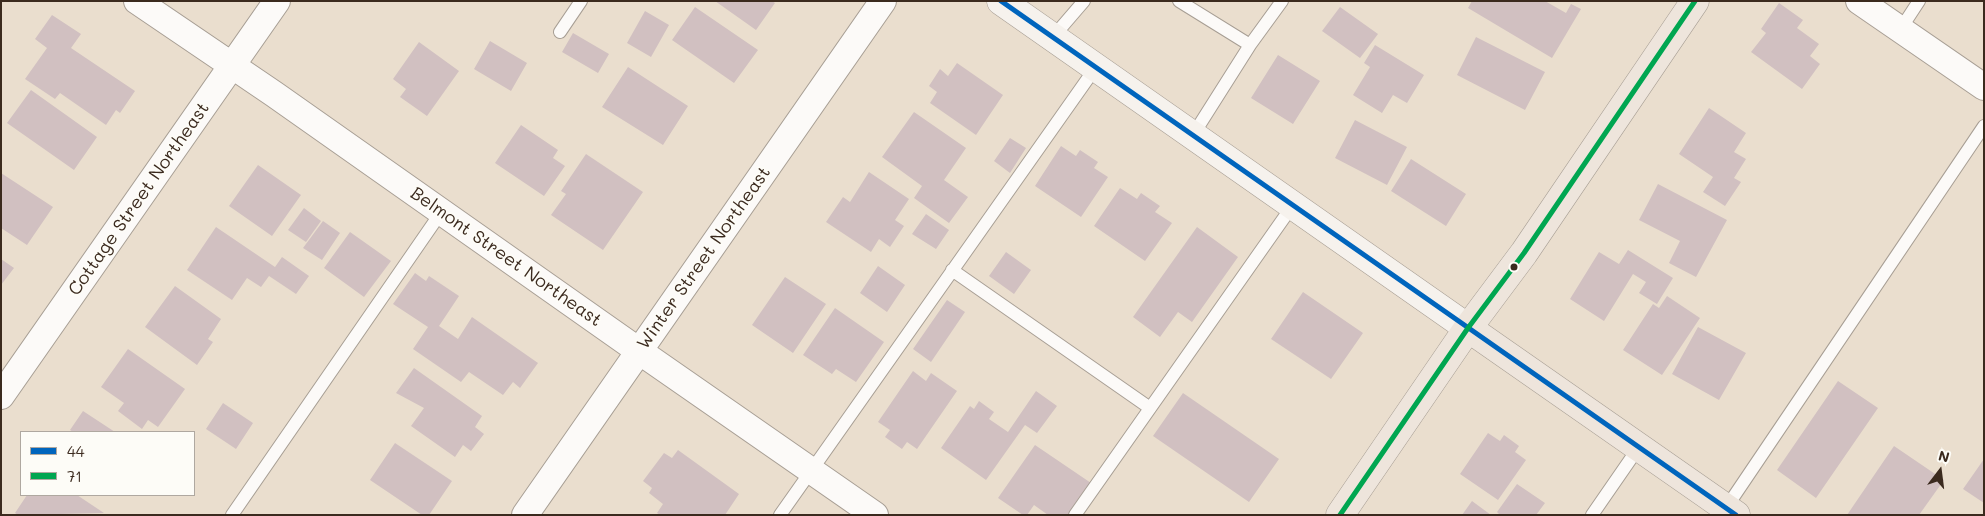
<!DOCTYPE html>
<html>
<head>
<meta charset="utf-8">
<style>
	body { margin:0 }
	#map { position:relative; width:1985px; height:516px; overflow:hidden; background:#eadece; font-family:Mali,sans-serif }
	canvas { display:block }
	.frame { position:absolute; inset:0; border:2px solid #3b2a1e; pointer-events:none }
	.legend { position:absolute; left:20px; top:431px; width:175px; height:65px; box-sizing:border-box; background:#fdfcf7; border:1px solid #afa8a0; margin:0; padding:6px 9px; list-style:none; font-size:15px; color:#3b2a1e }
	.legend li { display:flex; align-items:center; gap:10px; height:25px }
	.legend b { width:25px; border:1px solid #afa8a0 }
	.north { position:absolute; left:1915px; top:446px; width:50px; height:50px; -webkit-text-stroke:4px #fdfcf7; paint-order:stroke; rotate:15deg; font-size:14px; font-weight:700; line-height:20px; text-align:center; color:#3b2a1e }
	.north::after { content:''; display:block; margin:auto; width:18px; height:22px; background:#3b2a1e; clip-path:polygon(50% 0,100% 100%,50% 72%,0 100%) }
</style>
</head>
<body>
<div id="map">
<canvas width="1985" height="516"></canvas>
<div class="frame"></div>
<ul class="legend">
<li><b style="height:6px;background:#0065bd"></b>44</li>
<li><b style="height:6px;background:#00a651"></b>71</li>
</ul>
<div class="north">N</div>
</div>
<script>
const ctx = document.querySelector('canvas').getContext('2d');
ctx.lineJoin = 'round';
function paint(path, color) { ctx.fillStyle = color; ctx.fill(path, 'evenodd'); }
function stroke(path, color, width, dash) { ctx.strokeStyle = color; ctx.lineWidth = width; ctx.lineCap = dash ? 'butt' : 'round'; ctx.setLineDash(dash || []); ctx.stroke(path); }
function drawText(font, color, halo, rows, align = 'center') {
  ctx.font = font + ' Mali,sans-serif'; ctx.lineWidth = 4; ctx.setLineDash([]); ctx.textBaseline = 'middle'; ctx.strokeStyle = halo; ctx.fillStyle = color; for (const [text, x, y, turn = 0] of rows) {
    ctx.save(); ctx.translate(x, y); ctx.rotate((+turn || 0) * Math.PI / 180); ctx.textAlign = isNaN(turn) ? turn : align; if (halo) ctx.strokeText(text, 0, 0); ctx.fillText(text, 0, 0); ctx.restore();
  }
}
const building = new Path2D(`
	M715,1H772L775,3L756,30Z
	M1472,1H1545L1566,13L1571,4L1581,9L1552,58L1468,8Z
	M1779,3L1803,20L1797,28L1819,44L1810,56L1820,64L1802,89L1751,52L1766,33L1761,29Z
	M695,7L758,50L734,83L672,40Z
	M1340,7L1378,34L1360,58L1322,31Z
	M645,11L669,25L651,57L627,43Z
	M52,15L81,34L71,48L135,91L120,113L116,110L106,125L60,93L55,99L25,79L47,48L35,39Z
	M573,33L609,54L598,73L562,52Z
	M1476,37L1545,72L1525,110L1457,75Z
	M490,41L527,63L511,91L474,69Z
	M419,42L459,71L427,116L400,97L406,89L393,79Z
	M1375,45L1424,75L1407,103L1393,95L1382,113L1353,95L1370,67L1364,63Z
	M1278,55L1320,81L1293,124L1251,98Z
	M957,63L1003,95L976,135L930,103L937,92L929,86L940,69L948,76Z
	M628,67L688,106L663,145L602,107Z
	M31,90L97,137L74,170L7,123Z
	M1709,108L1746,133L1734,152L1746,159L1734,178L1741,182L1725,206L1703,192L1713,177L1679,154Z
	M914,112L966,148L944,180L968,197L949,223L914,198L922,186L882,157Z
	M1355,120L1407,147L1387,185L1335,158Z
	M521,125L558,150L553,158L565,166L544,196L495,163Z
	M1010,138L1026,148L1010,173L994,161Z
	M1061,146L1076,156L1080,150L1098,162L1094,168L1108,177L1081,217L1035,186Z
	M586,154L643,192L603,250L551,215L566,194L561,191Z
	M1411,159L1466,194L1446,226L1391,191Z
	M258,165L301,195L272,236L229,206Z
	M869,172L909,199L895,220L904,226L890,247L879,239L871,252L826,222L843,197L850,202Z
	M1,173L53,207L27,245L1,228Z
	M1658,184L1727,220L1696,277L1669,263L1680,241L1639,220Z
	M1120,188L1137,199L1141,193L1160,206L1155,212L1172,223L1145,261L1094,226Z
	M304,208L321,221L306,242L288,230Z
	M926,214L949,230L936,249L912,234Z
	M323,221L340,233L322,260L303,248Z
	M216,227L275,267L282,257L309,276L296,294L269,276L261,287L247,278L232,300L187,270Z
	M1197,227L1238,257L1192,322L1178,312L1160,337L1133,317Z
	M350,232L391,261L364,297L324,268Z
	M1628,250L1673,278L1657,304L1639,293L1646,282L1633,274L1604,321L1570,299L1599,252L1619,264Z
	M1006,252L1031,270L1014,294L989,276Z
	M1,259L14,268L1,285Z
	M878,266L905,285L887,312L860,293Z
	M415,273L426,281L429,276L459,296L439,326L458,339L472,317L538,363L520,388L513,382L503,395L469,372L461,382L413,349L428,327L393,304Z
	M785,277L826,304L793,353L752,325Z
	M175,286L221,319L208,339L213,342L197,365L145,327Z
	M1303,292L1363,333L1331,379L1271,339Z
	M1667,296L1700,318L1662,375L1623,350L1653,304L1659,308Z
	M947,300L965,312L931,362L913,349Z
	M835,308L884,342L856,382L836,369L832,374L803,355Z
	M1698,327L1746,353L1719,400L1672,374Z
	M128,349L185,389L158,427L148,420L142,429L118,411L124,403L101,387Z
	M414,368L482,416L475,427L484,434L471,451L463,445L455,457L411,426L424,408L396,393Z
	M913,371L926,381L931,373L957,391L917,449L907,442L902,449L885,437L890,430L878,422Z
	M1838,381L1878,408L1816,498L1777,470Z
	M1036,391L1057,406L1037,433L1025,425L986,480L941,448L970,406L974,409L979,401L994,412L989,419L1008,432Z
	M1183,393L1279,459L1249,502L1153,436Z
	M223,403L253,423L236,449L206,429Z
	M83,411L115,432H73L70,430Z
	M1488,433L1500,441L1504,435L1519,446L1515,452L1526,460L1498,500L1460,474Z
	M395,443L452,481L429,515H422L370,480Z
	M1035,445L1091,483L1070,515H1048L1034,505L1027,515H1023L998,498Z
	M1894,446L1944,480L1919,515H1847Z
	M678,450L739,494L725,515H660L657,513L663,504L649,493L652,488L643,481L664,453L672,458Z
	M1984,459V503L1963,489Z
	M1517,484L1545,503L1536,515H1500L1497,512Z
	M27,495H77L104,513L18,515L15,513Z
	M1472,501L1491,515H1462Z`);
const lane = new Path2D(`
	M1179,1L1250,45
	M1900,30L1919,1
	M560,32L581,1
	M1053,37L1084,1
	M1193,135L1250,45L1282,1
	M952,270L1150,408
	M1726,508L1984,126
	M232,515L442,211
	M780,515L1096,67
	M1075,515L1293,205
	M1592,515L1639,447`);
const street = new Path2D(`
	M137,1L274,94L639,351L875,515
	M1859,1L1984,87
	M1,396L277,1
	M525,515L883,1`);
const secondary = new Path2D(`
	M1001,1L1468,328`);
const primary = new Path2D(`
	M1468,328L1736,515
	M1340,515L1468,328L1524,253L1695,1`);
const bus1 = new Path2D(`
	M1001,1L1736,515`);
const bus2 = new Path2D(`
	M1340,515L1468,328L1524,253L1695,1`);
const markers = [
	[1514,267,4.5,"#3b2a1e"]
];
const streetNames = [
	["Cottage Street Northeast",139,199,-55],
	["Belmont Street Northeast",506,257,35],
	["Winter Street Northeast",704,258,-55]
];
paint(building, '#d1c0c1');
stroke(lane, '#a79e94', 14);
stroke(street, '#a79e94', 28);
stroke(secondary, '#a79e94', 29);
stroke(primary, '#a79e94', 29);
stroke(lane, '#fcfaf8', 12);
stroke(street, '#fcfaf8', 26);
stroke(secondary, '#f6f2ed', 28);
stroke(primary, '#eee5dc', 28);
stroke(bus1, '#0065bd', 5);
stroke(bus2, '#00a651', 5);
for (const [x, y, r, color] of markers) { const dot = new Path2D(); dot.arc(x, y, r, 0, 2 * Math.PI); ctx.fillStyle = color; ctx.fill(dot); stroke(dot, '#fdfcf7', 2); }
drawText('18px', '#3b2a1e', '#fdfcf7', streetNames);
</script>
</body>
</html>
